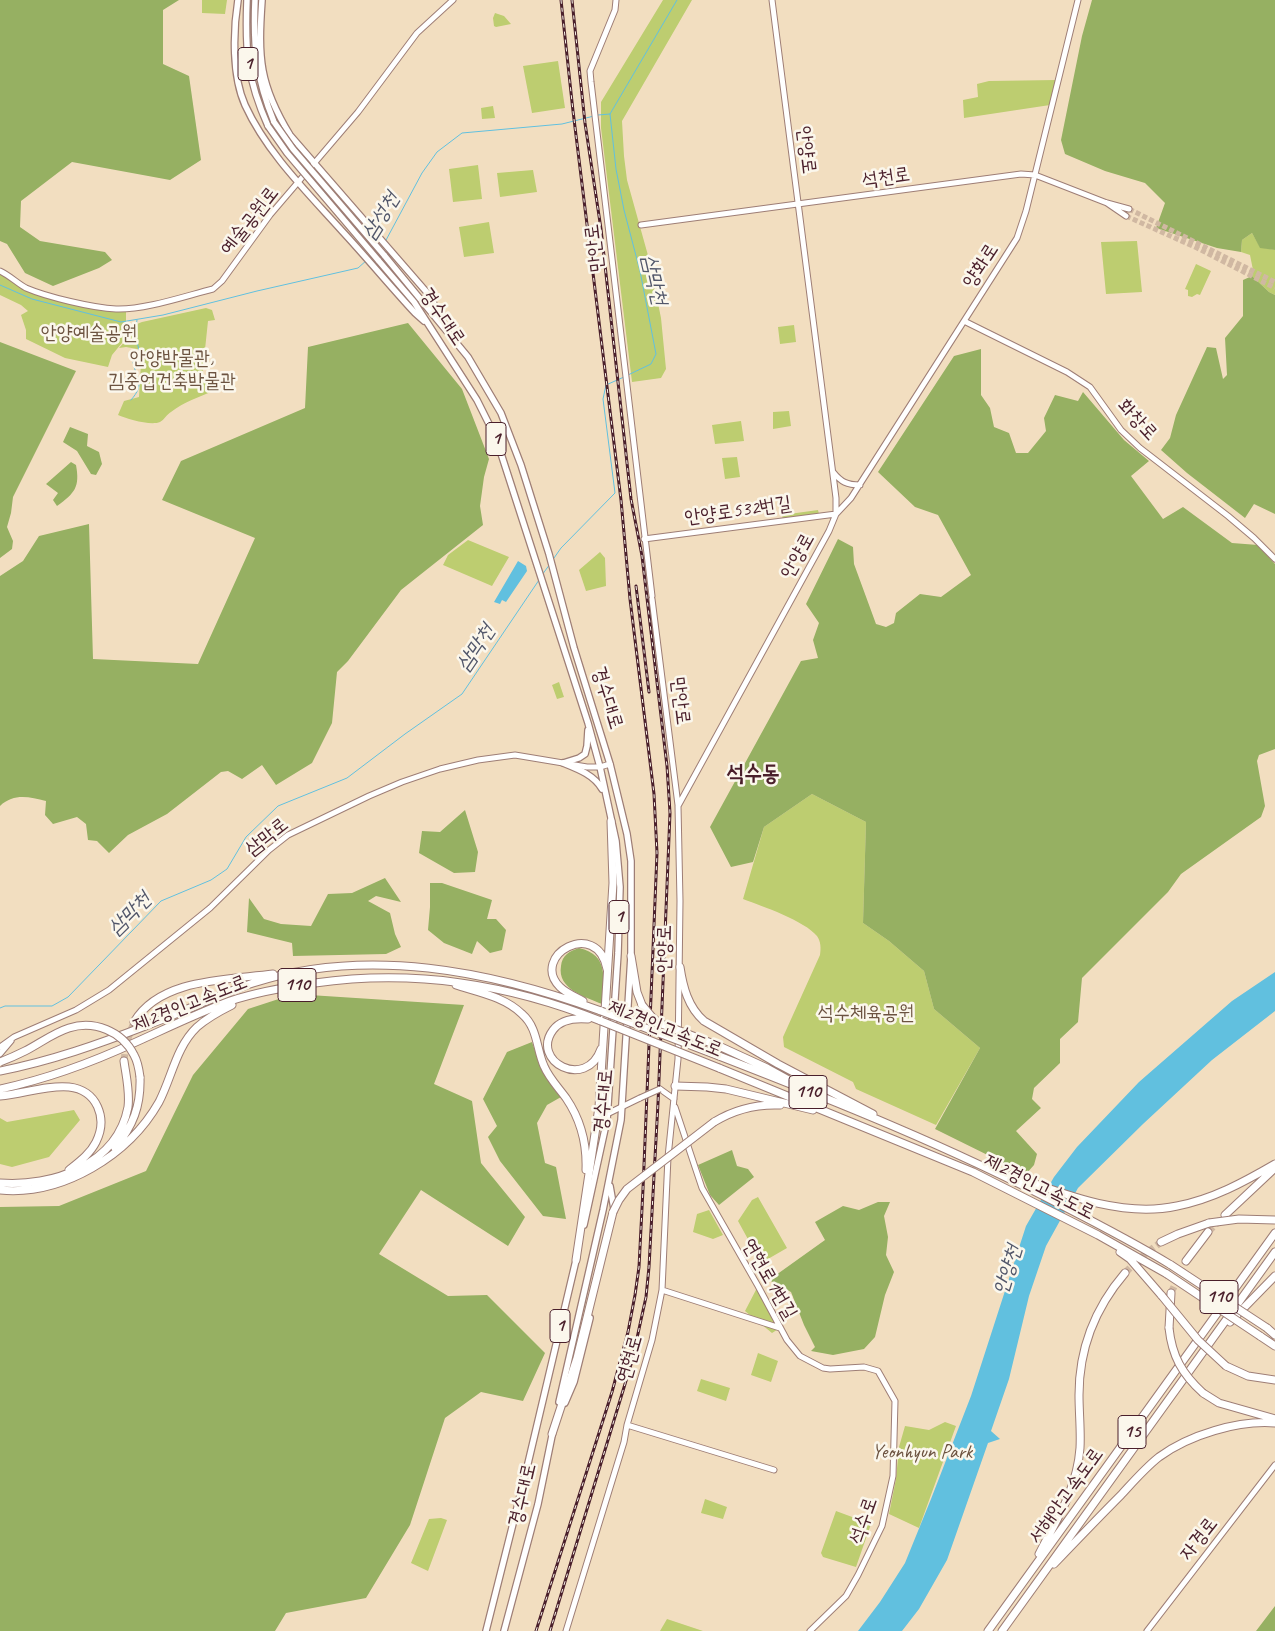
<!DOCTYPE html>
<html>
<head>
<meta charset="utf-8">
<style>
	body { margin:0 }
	canvas { display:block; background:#f2dec0 }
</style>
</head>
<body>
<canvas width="1275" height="1631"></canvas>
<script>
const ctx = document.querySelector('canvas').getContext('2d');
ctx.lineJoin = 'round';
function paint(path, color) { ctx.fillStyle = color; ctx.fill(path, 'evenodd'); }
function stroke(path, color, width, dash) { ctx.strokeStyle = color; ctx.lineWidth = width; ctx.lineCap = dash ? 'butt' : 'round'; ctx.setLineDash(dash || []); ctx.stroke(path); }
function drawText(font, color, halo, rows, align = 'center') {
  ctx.font = font + ' Caveat,"Poor Story",sans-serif'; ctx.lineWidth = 5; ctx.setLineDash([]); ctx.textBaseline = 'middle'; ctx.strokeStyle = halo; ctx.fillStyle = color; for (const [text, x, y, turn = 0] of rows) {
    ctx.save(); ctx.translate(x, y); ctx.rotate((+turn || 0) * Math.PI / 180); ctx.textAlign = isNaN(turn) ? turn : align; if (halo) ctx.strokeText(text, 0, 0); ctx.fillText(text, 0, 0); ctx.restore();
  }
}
const green = new Path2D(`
	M202,0H227L225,14L202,13Z
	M663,0H692L622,121L624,156L627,180L649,259L661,318L666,369L661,378L632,382L601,128V102Z
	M495,13L504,16L511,24L496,27L494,26L493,18Z
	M558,61L565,108L532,113L523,66Z
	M1056,80L1050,105L964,118L963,100L978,97L977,84L989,81Z
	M493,106L495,118L482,119L481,108Z
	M478,165L482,199L453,202L449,169Z
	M533,170L537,192L500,197L497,173Z
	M489,222L494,253L464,257L459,227Z
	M1252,233L1260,247L1275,250V295L1269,292L1252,276L1253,270L1250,255L1241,252L1242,240Z
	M1137,241L1142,292L1106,294L1101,242Z
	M1196,264L1211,271L1200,295L1197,294L1192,297L1188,296V290L1185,289Z
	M0,272L24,287L82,304L126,308V338L112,355L108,367L65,358L26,339V330L21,315L28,311L21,305L0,295Z
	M206,308L212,310L215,320L208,321L202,378L216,380L213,391C199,397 184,402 171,412C167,414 164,420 160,422C151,426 127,419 118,415L124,401L139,397L141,363L145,354L143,350L126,347L119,348L128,338V331L132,326L142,322Z
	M794,325L796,342L780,344L778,327Z
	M789,411L791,426L773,429V412Z
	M741,421L744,441L715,444L712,425Z
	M737,457L740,477L725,479L722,458Z
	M818,510L819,514L783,520L782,515Z
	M468,540L509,557L492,586L443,565L448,555Z
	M600,552L605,558L606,586L586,591L579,570Z
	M559,682L564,697L557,699L552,685Z
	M812,794L866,822L863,923L889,941L924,971L934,1009L980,1048L936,1125L856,1089L853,1082L784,1047L783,1037L820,955C821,948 821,942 817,936C805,921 762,906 743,899L764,827Z
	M74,1110L80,1120L49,1157L12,1167L0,1164V1118L7,1122Z
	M758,1197L787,1248L761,1263L738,1221L752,1200Z
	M709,1210L723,1235L713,1239L693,1232L697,1214Z
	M758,1286L780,1328L772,1333L745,1311Z
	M758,1353L778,1361L771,1382L751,1375Z
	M701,1379L730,1388L726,1401L697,1391Z
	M945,1422L956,1426L919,1528L889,1514L896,1479L899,1447L905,1426L929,1430Z
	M705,1499L727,1507L723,1519L701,1513Z
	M836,1511L871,1524L856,1567L823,1557L821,1553Z
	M441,1518L447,1520L428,1571L411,1563L429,1519Z
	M667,1619L703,1631H660Z`);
const forest = new Path2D(`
	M0,0H179L163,10V64L189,76L201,160L170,180L72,162L21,201L20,227L40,241L105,252L112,260L99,268L53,286L25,273L7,244L0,241Z
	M1092,0H1275V250L1260,248L1252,233L1242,240L1241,252L1217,248L1156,228L1165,203L1145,183L1105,171L1065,154L1061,140L1082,36Z
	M1252,276L1269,292L1275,295V514L1254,504L1245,518L1187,473L1161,450L1170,438L1176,415L1207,347L1216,348L1223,379L1227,375L1225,338L1243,316V280Z
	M408,323L462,389L489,459L484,477L480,506L483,525L401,590L348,661L337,672L332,723L312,763L276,785L262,765L242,779L228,771L221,772L167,814L128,835L109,853L97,841L88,840L86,824L77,817L53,824L45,815L46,801C29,797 14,793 0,806V576L23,561L39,536L89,524L93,659L198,664L255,538L162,500L181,461L305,408L308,347Z
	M0,342L76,371L13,497L11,513L7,527L13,541L12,549L0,558Z
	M981,349V395L990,408L994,427L1009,433L1016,453H1028L1046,431L1044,418L1055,395L1078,401L1083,392L1124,440L1149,461L1131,476L1163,519L1183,507L1232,543L1258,545L1275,564V749L1259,755L1257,761L1265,806L1261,817L1181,874L1168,892L1082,978L1078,1022L1060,1039V1063L1034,1088L1032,1099L1041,1108L1016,1131L1037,1154L1034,1165L1026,1174L935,1129L980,1048L934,1009L924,971L889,941L863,923L866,822L812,794L764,827L753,862L731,867L710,827L801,661L818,658L813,640L819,623L806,604L838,539L853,547L854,564L876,624L886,627L894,623L896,613L920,594L941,597L971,575L938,515L915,507L878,472L954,356Z
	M70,427L88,434L87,446L99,452L102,464L96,475L91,474L77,451L63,442Z
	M71,462L76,465C80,487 75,493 57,506L53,500L58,493L46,484Z
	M465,810L478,852L475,872L454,873L419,853L422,831L440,832Z
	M385,878L401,902L376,896L368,901L390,913L395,934L401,947L386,954L293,956L292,943L247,932L249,898L264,919L281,924L311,926L328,894L352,893Z
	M430,883H442L492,900L487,919H496L506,930L502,950L490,953L477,941L472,954L444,943L428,930L430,907Z
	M579,948C610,955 603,979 602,1004C585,997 557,989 561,966C562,955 570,951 579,948Z
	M294,994L464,1005L434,1084L472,1101L481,1163L525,1217L508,1246L421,1190L379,1254L448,1296L487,1295L545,1353L523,1401L481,1392L445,1418L410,1525L366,1598L286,1613L275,1631H0V1207L59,1206L146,1171L193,1075L248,1009Z
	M532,1042C541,1068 543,1076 561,1097L547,1105L537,1123L545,1163L556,1167L566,1219L543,1216L500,1161L488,1137L497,1126L483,1099L507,1052Z
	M732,1150L737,1166L748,1169L754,1177L719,1205L710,1195L698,1165Z
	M878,1202H890L884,1216L888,1237L886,1255L894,1272L885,1295L875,1337L864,1349L833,1355L811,1351L815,1347L804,1325L791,1292L769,1280L825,1240L815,1222L843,1206L859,1210Z
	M1275,1606V1631H1256Z`);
const water = new Path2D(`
	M518,561L526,566L527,571L506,602L502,600L500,604L494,602Z
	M1275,972V1011L1212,1060L1143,1124L1078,1188L1046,1246L1029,1296L1009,1379L991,1431L1000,1439L988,1443L947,1560L919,1609L902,1631H858L880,1602L905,1563L931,1499L971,1396L1026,1226L1054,1177L1077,1147L1139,1082L1232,1001Z`);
const stream = new Path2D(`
	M610,114L616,169L624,210L640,271L656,354L651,364L628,375
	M598,115L610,114L677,0
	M385,242L422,173L437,152L462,133L562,124L594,116
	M0,285L32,299L121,322L163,315L257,291L358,268L367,260
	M131,400C146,383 136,379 133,362L140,354L135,334L137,320
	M554,558L561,548L615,493L603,399L606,385L624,377
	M542,575L550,564
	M0,1008L5,1006H52L68,997L161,901L211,880L227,869L246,837L278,806L347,778L405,734L462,694L539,580`);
const secondaryTunnel = new Path2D(`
	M1129,209L1275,282
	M1126,216L1197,248L1275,288`);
const highwayTunnel = new Path2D(`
	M124,1061L126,1044L134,1022
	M1208,1232L1221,1219
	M1125,1273L1139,1259L1161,1242
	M1171,1293L1186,1261`);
const secondary = new Path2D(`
	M616,0L615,10L590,71L591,82L652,596
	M1107,203L1126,216
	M641,225L1021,174L1035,175L1107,203L1129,209
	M0,271C9,275 17,283 26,288C47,297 93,308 116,309C145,310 185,296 213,289L222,281L270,215L358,112L417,33L453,0
	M964,321L1067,372L1090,387L1121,430L1140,448L1228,516L1254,538L1275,559
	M833,472C841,482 847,485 860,485
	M644,539L836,514L851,498L1017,238L1026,211L1078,0
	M652,599L678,805
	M0,1047L14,1037L76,1010L109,990L210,908L269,850L288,835L369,796L402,782L440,769L478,760L515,755L587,767H600L610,764
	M0,1054L11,1041
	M660,1089L674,1099
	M675,1107L702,1188L758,1286L787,1340L800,1356L823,1368L830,1369L864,1367L878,1371L895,1401L893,1476L882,1526L858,1575L846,1596L810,1631
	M607,1114L640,1098
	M662,1290L780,1328
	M627,1425L774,1470
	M566,1631L624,1442L627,1425L652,1340L662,1290L668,1157L678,1059L680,901L678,806L829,531L836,514V498L772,0
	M1147,1631L1275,1465`);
const primary = new Path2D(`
	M238,0C233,31 232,76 245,105C267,153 307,192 342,231C367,258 390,286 415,313L424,321
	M247,0C245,51 247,79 268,126
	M255,0C253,47 256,78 274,122
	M262,0C258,58 259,84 290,135L430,296L443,323
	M384,255L468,357L501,413L521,465L549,554L574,648L610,764L627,834L631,861V956L621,1120L603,1210L559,1402
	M378,260L414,302L477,400L496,438L588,723L600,767L616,841L620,887L618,953L607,1120L584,1225
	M563,763C578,769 594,775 602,789
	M563,763L579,758L585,754L587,746L588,730
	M610,1186L614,1209
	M565,1403L574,1382L590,1318
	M486,1631L525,1476L577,1256
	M504,1631L538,1504L553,1431`);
const highway = new Path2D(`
	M631,956L637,992L642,1005
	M680,967C683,987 688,1007 704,1021L778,1064L873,1114
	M456,985C478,992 505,997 522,1014C538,1028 536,1048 544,1066C549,1078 558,1087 566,1098C581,1120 587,1144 586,1170
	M583,1001C576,997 566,993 560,987C529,956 597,917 607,969
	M588,1019C576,1018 561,1019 553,1030C530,1061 586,1091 601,1049
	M134,1022C160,978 228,980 273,974
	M719,1046L767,1068L787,1079
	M719,1056C835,1101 950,1147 1061,1205C1098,1224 1135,1243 1171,1265
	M719,1068L973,1172L1098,1235L1167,1274
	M0,1071C51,1061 99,1044 148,1025C183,1012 217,995 253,983C367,946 491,971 601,1011
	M675,1086L707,1087L726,1089L813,1110
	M0,1089C47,1079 93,1062 136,1042C167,1028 198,1013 230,1001C257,992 286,987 315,983C415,969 508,984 601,1021
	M0,1096C23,1094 46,1085 69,1087C97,1090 108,1118 96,1142C90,1154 79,1162 69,1170
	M714,1122C735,1109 756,1104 780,1105
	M115,1148C133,1126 141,1106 140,1077
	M1011,1175C1063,1194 1122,1218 1177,1206C1213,1199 1244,1182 1275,1164
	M0,1183C52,1187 117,1165 128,1107C130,1091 126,1076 124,1061
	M0,1190C63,1196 129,1155 159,1102C172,1077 176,1047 197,1027C207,1018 220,1011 232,1005
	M1225,1215L1275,1168
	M1161,1242L1178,1234L1209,1223
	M1120,1252L1130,1259L1162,1296
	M576,1260L599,1107L613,883L611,821
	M1186,1261L1208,1232
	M1230,1322L1275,1276
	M1169,1328L1171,1293
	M1267,1328L1275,1335
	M1260,1336L1275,1346
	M1226,1366L1248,1376L1275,1380
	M1203,1393L1219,1403L1275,1419
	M552,1434L577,1358L613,1212
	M1039,1554C1057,1519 1077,1489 1080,1448C1081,1431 1079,1413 1079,1395C1079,1348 1095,1308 1125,1273
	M1054,1564C1076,1541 1098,1518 1121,1495C1133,1482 1145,1468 1159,1457C1189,1435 1238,1420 1275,1423
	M988,1631L1275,1233
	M1002,1631L1275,1252`);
const rail = new Path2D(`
	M636,586L649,692
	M536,1631L612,1392L628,1332L635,1295L639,1267L643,1189L657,853L654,794L630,599L621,500L573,111L561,0
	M550,1631L632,1361L646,1297L649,1267L658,1103L670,813L667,766L642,556L631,499L601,229L585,123L572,0`);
const secondaryBridge = new Path2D(`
	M640,1098L660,1089`);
const primaryBridge = new Path2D(`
	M274,122L293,149L384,255
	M268,126L287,153L378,260`);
const highwayBridge = new Path2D(`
	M642,1005L652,1017L659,1023L719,1046
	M601,1011L719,1056
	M601,1021L719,1068
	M0,1062C8,1059 17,1055 25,1051C39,1044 53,1033 69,1028C94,1020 122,1031 134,1055C138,1062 139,1069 140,1077
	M613,1212L619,1200L627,1189L714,1122
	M1209,1223L1239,1219L1275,1220
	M1171,1265L1267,1328
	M1167,1274L1260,1336
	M1162,1296L1198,1340L1226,1366
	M1169,1328C1172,1356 1182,1374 1203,1393`);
const shields = [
	[248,64,20],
	[496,439,20],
	[619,917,20],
	[297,985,38],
	[808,1092,38],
	[1219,1297,38],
	[560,1326,20],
	[1132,1432,28]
];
const shieldNames = [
	["1",248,64],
	["1",496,439],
	["1",619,917],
	["110",297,985],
	["110",808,1092],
	["110",1219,1297],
	["1",560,1326],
	["15",1132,1432]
];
const streetNames = [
	["안양로",806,150,83],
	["석천로",886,178,-8],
	["예술공원로",250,221,-52],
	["만안로",595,248,-97],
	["양화로",981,266,-57],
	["경수대로",442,317,56],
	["화창로",1137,420,47],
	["안양로532번길",738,511,-8],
	["안양로",798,556,-61],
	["경수대로",607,698,73],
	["만안로",680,701,83],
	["삼막로",267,837,-38],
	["안양로",665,949,-89],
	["제2경인고속도로",190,1004,-22],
	["제2경인고속도로",665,1029,22],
	["경수대로",604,1101,-85],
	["제2경인고속도로",1039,1187,27],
	["연현로1번길",769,1279,60],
	["연현로",630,1359,-74],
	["경수대로",523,1495,-77],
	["서해안고속도로",1066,1496,-54],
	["석수로",864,1521,-71],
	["자경로",1199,1539,-52]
];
const parkNames = [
	["안양예술공원",89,334],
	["안양박물관,",172,359],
	["김중업건축박물관",172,382],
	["석수체육공원",866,1014],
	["Yeonhyun Park",922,1453]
];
const waterNames = [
	["삼성천",381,216,-58],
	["삼막천",654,280,77],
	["삼막천",476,648,-56],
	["삼막천",130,914,-45],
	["안양천",1008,1270,-73]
];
const quarterNames = [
	["석수동",753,774]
];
paint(green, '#bdcd70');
paint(forest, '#96b062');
paint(water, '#61c0df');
stroke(stream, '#61c0df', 1);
stroke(secondaryTunnel, '#d0b8a2', 5, [5, 2.5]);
stroke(highwayTunnel, '#d0b8a2', 7, [7, 3.5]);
stroke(secondary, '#9e7e76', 7);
stroke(primary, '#9e7e76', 8);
stroke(highway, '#9e7e76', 9);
stroke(secondary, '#fff', 5);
stroke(primary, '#fff', 5.5);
stroke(highway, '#fff', 7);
stroke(rail, '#4a1f2b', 3);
stroke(rail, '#fbf7ec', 1, [4]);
stroke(secondaryBridge, '#9e7e76', 7, []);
stroke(primaryBridge, '#9e7e76', 8, []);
stroke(highwayBridge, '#9e7e76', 9, []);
stroke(secondaryBridge, '#fff', 5);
stroke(primaryBridge, '#fff', 5.5);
stroke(highwayBridge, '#fff', 7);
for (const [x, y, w] of shields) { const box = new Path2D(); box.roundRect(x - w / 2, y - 16.5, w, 33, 4); ctx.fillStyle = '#fbf7ec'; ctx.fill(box); stroke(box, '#4a1f2b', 1); }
drawText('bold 19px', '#4a1f2b', null, shieldNames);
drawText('20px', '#4a1f2b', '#fbf7ec', streetNames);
drawText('20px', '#6c5340', '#fbf7ec', parkNames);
drawText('italic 21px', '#52576a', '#fbf7ec', waterNames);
drawText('bold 22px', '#4a1f2b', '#fbf7ec', quarterNames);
</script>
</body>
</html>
